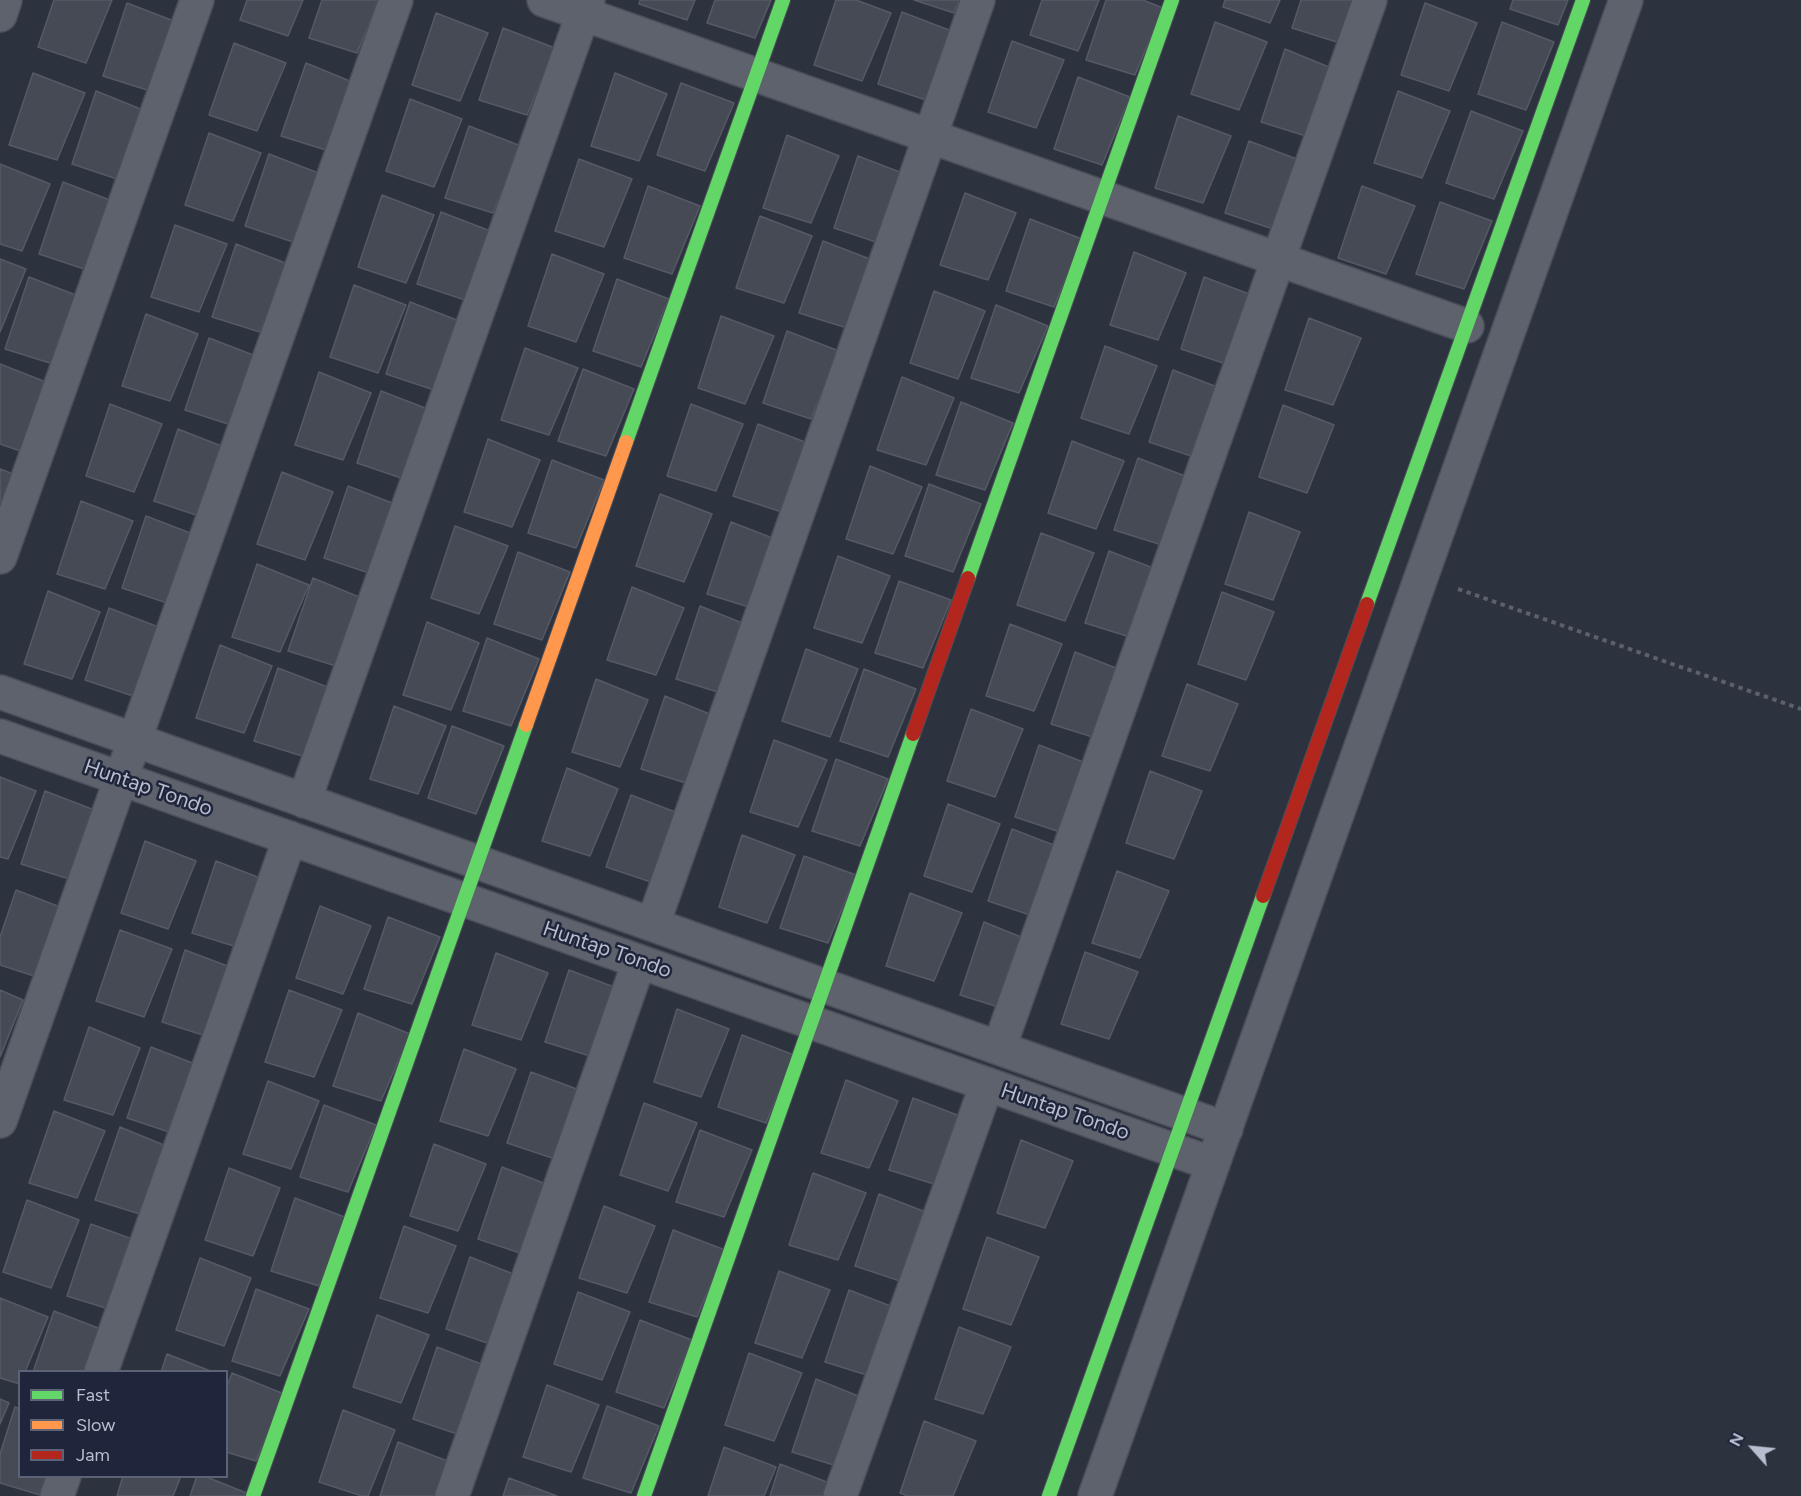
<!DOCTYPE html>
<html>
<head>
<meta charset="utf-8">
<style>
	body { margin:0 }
	#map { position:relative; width:1801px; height:1496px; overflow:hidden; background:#2d323f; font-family:Figtree,sans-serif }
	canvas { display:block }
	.legend { position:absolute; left:18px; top:1370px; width:210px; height:108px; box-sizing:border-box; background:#1f263b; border:2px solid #5c6376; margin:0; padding:8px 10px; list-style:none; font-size:18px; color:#b8becf }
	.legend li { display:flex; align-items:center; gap:12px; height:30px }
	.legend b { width:30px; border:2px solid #5c6376 }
	.north { position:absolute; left:1723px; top:1418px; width:60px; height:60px; -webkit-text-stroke:4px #1f263b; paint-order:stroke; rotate:297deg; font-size:16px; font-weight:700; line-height:24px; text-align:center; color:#b8becf }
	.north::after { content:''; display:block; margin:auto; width:21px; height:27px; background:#b8becf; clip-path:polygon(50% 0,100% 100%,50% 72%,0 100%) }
</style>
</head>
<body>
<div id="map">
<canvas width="1801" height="1496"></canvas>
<ul class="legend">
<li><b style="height:8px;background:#63d668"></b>Fast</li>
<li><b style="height:8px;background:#ff974d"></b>Slow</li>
<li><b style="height:8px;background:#b3261e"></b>Jam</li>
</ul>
<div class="north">N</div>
</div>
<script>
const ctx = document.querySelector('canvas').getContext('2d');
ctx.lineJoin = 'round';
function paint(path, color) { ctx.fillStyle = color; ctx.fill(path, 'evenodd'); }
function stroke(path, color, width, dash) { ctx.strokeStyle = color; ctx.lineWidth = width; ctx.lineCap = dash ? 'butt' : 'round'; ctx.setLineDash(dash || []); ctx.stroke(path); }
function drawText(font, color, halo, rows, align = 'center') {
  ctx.font = font + ' Figtree,sans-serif'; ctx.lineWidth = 5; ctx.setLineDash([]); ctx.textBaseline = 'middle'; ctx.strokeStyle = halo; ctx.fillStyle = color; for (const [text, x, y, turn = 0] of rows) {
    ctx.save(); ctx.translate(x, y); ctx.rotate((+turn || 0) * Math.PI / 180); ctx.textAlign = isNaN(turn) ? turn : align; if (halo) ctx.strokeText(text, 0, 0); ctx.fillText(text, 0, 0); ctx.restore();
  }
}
const building = new Path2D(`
	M54,0H112L86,63L38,47Z
	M247,0H303L288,36L240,20Z
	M322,0H379L357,53L309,38Z
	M640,0H695L687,20L639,4Z
	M715,0H771L755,38L707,23Z
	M836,0H856L891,13L862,81L814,65Z
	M914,0H959L954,13Z
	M1042,0H1099L1078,51L1030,35Z
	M1106,0H1143L1163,8L1135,75L1086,60Z
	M1225,0H1280L1270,23L1223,7Z
	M1301,0H1358L1340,43L1292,28Z
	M1513,0H1568L1558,25L1510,9Z
	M127,3L179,23L150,91L103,76Z
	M1425,3L1477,23L1449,91L1401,75Z
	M902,12L954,32L926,100L878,84Z
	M436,13L488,33L460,101L412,85Z
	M1215,22L1267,42L1239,110L1191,94Z
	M1502,22L1554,42L1526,110L1478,94Z
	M503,28L555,48L527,115L479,100Z
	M1012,41L1064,60L1036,128L988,112Z
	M234,43L286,63L257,131L209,115Z
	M1285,49L1336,70L1309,137L1261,122Z
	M306,63L357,84L329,151L281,136Z
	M33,73L85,93L57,160L9,145Z
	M615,73L667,94L639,161L591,146Z
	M1078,77L1130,97L1102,165L1054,149Z
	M681,83L734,103L705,171L657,155Z
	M96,91L148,112L120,180L72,164Z
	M1398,91L1450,111L1422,178L1374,163Z
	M410,99L462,119L434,187L386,171Z
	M1471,111L1523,131L1494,199L1446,183Z
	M1178,116L1231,136L1203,203L1155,188Z
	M469,126L521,146L493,213L445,198Z
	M209,133L261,153L233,221L185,205Z
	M787,135L839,156L811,223L763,208Z
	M1249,141L1302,161L1273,229L1225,213Z
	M269,154L321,174L293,242L245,226Z
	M858,156L910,176L882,244L834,228Z
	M579,159L632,179L604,247L555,231Z
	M0,164L50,184L22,251L0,244Z
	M63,182L115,202L87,270L39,254Z
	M648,186L700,206L672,274L624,258Z
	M1362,186L1415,206L1386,274L1338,258Z
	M965,193L1016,213L988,280L940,265Z
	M382,195L434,215L406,283L358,267Z
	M1440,202L1492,221L1464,289L1416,274Z
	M441,212L493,232L465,300L417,284Z
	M760,216L812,236L784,303L736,288Z
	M1030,219L1082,239L1054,307L1006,291Z
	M175,225L227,244L199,312L151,297Z
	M823,241L875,261L847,328L799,313Z
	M236,244L288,264L260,332L212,317Z
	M1134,252L1186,273L1158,340L1110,325Z
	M552,254L604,274L576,342L528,326Z
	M0,259L26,269L0,332Z
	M29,277L81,297L53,364L5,349Z
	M1204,277L1257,297L1229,365L1181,349Z
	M617,279L669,299L641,367L593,351Z
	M354,285L406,305L378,373L330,357Z
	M934,291L985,311L958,379L910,363Z
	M410,302L462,322L434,390L386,374Z
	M996,305L1048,326L1019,393L971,378Z
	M146,314L198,334L170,401L122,386Z
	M721,316L774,336L745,404L698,388Z
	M1309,318L1361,338L1333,405L1285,390Z
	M787,331L839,351L811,419L763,403Z
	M209,338L261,358L234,426L185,410Z
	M1105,346L1157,366L1129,434L1081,418Z
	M525,348L578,368L549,435L501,420Z
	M0,364L51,384L23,452L0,444Z
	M583,369L634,389L606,456L558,441Z
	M1173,370L1225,390L1197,458L1149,442Z
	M319,372L371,393L343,460L295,445Z
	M902,377L954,398L926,465L877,450Z
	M381,391L433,411L404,479L357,463Z
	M961,402L1013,423L985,490L936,475Z
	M110,404L162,424L134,492L86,476Z
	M691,404L743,424L716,491L667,476Z
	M1283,405L1334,425L1307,493L1259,477Z
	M758,424L810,444L782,512L733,496Z
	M178,429L229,449L202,517L154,501Z
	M488,439L540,460L512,527L464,512Z
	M1072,441L1124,461L1096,529L1048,513Z
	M1138,458L1190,478L1162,545L1114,530Z
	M552,460L604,480L576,548L528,533Z
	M870,466L922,487L893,554L846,539Z
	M0,469L21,477L0,529Z
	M282,472L333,492L305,560L257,544Z
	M929,484L981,504L953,572L905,556Z
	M348,486L400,506L372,574L324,558Z
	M660,494L712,514L684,582L636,566Z
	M81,501L133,521L105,589L57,574Z
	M1249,512L1300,532L1273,600L1225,584Z
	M146,516L198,536L170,604L122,588Z
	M731,522L783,542L755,609L707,594Z
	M455,526L508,546L479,614L431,598Z
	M1041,533L1094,553L1065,621L1017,605Z
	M1109,551L1161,571L1133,638L1085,623Z
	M518,552L570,572L542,640L494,624Z
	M838,556L890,576L862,643L814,628Z
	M257,564L309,585L280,652L232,637Z
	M313,578L364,599L336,666L288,651Z
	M899,581L951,600L923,668L875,653Z
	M632,587L684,608L656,675L607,660Z
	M48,591L100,612L72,679L24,664Z
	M1222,592L1274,612L1246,680L1198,664Z
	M700,606L752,627L724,694L676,679Z
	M109,608L161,628L133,696L85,680Z
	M427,622L479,643L451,710L403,695Z
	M1010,624L1062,644L1034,711L986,696Z
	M487,638L539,659L511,726L463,711Z
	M220,645L272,666L244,733L196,718Z
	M806,649L858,669L830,737L782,721Z
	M1075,652L1126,672L1099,739L1051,724Z
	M278,668L330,688L302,756L254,741Z
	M864,669L916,689L888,757L840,741Z
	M596,679L648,700L620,767L572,752Z
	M1187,684L1238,704L1210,771L1162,756Z
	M665,696L717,717L689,784L641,769Z
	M394,706L446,726L418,794L370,779Z
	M971,709L1023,729L995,797L947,781Z
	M452,726L504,746L476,814L428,798Z
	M774,740L827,760L798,827L750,812Z
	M1039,745L1091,765L1063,833L1015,817Z
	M836,759L888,779L860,846L812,831Z
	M567,768L618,789L590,856L542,841Z
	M1150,771L1202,791L1174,859L1126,843Z
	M0,777L36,791L8,859L0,857Z
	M45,791L97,811L69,879L21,864Z
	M631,795L683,815L654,883L606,867Z
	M948,804L1000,824L972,892L924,876Z
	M1012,829L1064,849L1036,917L988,901Z
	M742,835L795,855L767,923L719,907Z
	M145,841L196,861L168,929L121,913Z
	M804,856L856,875L828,943L780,928Z
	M216,861L268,881L240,948L192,933Z
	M1117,871L1169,891L1140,958L1092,943Z
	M16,890L68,910L40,978L0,965V937Z
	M910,893L962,913L934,981L886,966Z
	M320,906L371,926L343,994L296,978Z
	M388,917L440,937L412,1004L364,989Z
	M984,922L1036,943L1008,1010L960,995Z
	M120,930L172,949L144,1017L96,1001Z
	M185,950L238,970L209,1037L162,1022Z
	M1085,952L1138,972L1109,1039L1061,1024Z
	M496,953L548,973L521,1040L472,1025Z
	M569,970L622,990L593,1057L545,1042Z
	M0,990L23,1000L0,1057Z
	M289,990L342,1010L314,1077L265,1062Z
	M677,1009L729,1029L701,1097L654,1082Z
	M358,1013L410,1034L381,1101L333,1086Z
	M89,1027L140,1048L113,1115L64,1100Z
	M742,1035L794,1055L766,1123L718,1107Z
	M151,1047L203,1067L175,1134L127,1118Z
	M464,1049L516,1069L488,1136L440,1121Z
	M531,1072L582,1091L555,1159L507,1143Z
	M846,1080L898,1101L869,1168L821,1153Z
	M268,1081L319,1101L291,1169L243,1154Z
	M913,1098L965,1118L937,1185L889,1170Z
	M644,1103L697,1123L668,1191L620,1175Z
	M324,1105L376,1125L348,1192L300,1177Z
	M54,1111L105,1131L77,1198L29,1183Z
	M120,1127L171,1148L143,1215L95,1200Z
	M700,1130L752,1150L724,1217L676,1202Z
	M1021,1140L1073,1161L1045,1228L997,1213Z
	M434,1144L486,1164L458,1231L410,1216Z
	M502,1167L554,1187L526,1255L478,1239Z
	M229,1168L280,1188L253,1256L205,1240Z
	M813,1173L866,1193L838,1260L789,1245Z
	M879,1194L931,1214L903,1282L855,1266Z
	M295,1198L347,1218L319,1286L271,1271Z
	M27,1200L79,1220L51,1288L3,1272Z
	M604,1206L655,1226L627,1293L579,1278Z
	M91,1224L143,1243L115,1311L67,1296Z
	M404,1226L456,1246L428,1313L380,1298Z
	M673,1230L725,1250L697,1317L649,1302Z
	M987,1237L1039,1257L1011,1325L963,1309Z
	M470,1257L521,1277L493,1345L446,1329Z
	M200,1258L251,1278L224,1346L176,1330Z
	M779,1271L830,1290L802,1358L755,1343Z
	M256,1289L309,1309L280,1376L232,1361Z
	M849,1290L901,1310L873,1377L825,1362Z
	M578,1292L630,1312L602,1380L554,1364Z
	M0,1298L48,1317L25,1372H20V1384L0,1378Z
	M54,1311L106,1331L89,1372H33Z
	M377,1315L429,1335L401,1403L353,1387Z
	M640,1320L692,1340L664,1408L616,1392Z
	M959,1327L1011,1347L983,1414L935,1399Z
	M437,1347L489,1367L460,1435L413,1419Z
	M749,1353L802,1373L774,1441L725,1425Z
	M167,1354L213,1372H161Z
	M232,1373L284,1394L256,1461L226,1452V1389Z
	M816,1379L868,1400L840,1467L792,1452Z
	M547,1385L599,1405L571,1472L523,1457Z
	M0,1399L9,1403L0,1424Z
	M607,1406L659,1426L631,1493L583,1478Z
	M15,1407L20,1409V1476H48L40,1495L0,1483V1454Z
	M343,1410L395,1430L368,1496H362L319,1482Z
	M924,1421L976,1441L953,1496H908L900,1493Z
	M398,1442L450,1462L436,1496H380Z
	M724,1447L776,1467L764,1496H708Z
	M780,1464L832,1484L827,1496H770Z
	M123,1476H181L173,1496H117Z
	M197,1476H204L249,1494L248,1496H190Z
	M509,1478L557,1496H503Z`);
const path = new Path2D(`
	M1458,589L1801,709`);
const street = new Path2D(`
	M544,0L1467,326
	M0,15L5,0
	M0,557L197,0
	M0,692L1226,1129
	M0,736L1213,1164
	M304,801L588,0
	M653,924L978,0
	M999,1048L1370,0
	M0,1121L396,0
	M101,1372L290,838
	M57,1496L64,1476
	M452,1496L639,962
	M840,1496L987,1084
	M1095,1496L1626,0`);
const fast = new Path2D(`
	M626,442L783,0
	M968,578L1172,0
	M1367,604L1583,0
	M253,1496L526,725
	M644,1496L913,734
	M1049,1496L1263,896`);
const slow = new Path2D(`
	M526,725L626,442`);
const jam = new Path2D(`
	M913,734L968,578
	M1263,896L1367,604`);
const streetNames = [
	["Huntap Tondo",148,788,19],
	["Huntap Tondo",607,950,19],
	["Huntap Tondo",1065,1112,19]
];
paint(building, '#454a54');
stroke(building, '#555a66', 1.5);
stroke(street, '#4a4e58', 36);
stroke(fast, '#4a4e58', 16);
stroke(slow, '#4a4e58', 16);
stroke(jam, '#4a4e58', 16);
stroke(path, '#5b6069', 4, [4.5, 4.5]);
stroke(street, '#5e626c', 33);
stroke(fast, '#63d668', 14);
stroke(slow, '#ff974d', 14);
stroke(jam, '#b3261e', 14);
drawText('21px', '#b8becf', '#1f263b', streetNames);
</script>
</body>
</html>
